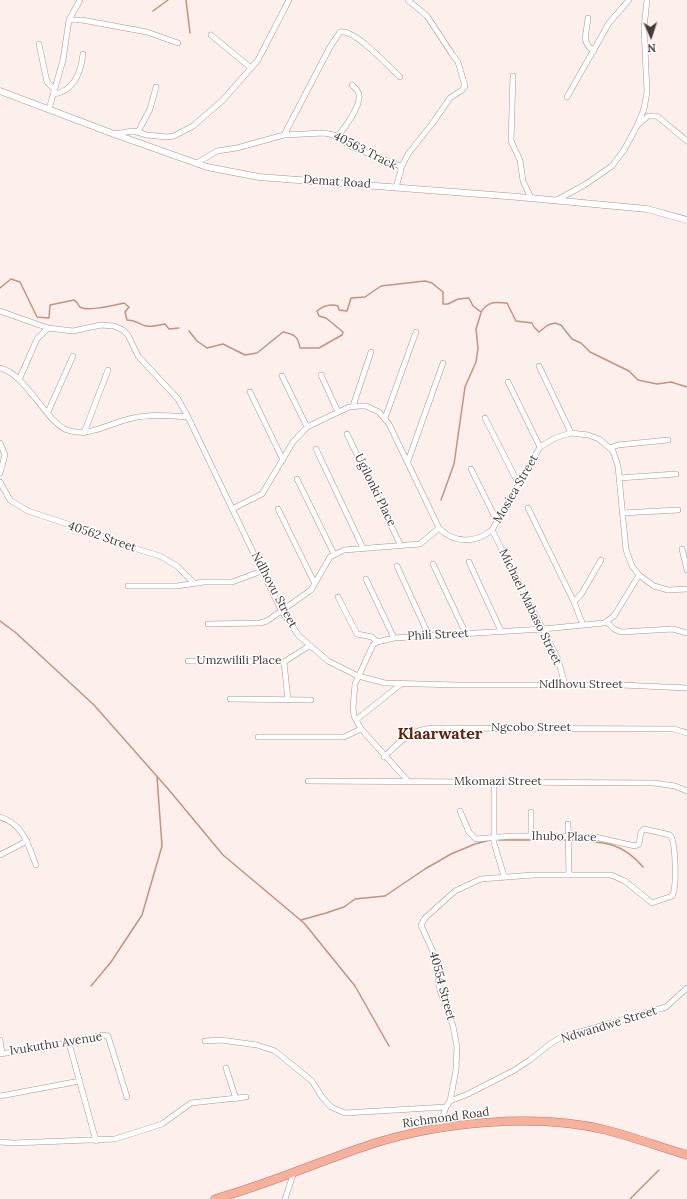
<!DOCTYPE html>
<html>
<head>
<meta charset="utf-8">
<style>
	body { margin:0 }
	#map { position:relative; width:687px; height:1199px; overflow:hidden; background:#fdefeb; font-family:Lora,serif }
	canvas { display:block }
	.north { position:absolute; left:631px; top:16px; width:40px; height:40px; -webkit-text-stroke:3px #fff; paint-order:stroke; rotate:177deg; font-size:11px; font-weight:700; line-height:16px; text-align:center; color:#423b39 }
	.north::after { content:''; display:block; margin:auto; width:14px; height:18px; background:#423b39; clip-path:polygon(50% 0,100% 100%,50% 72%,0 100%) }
</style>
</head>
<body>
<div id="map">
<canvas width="687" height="1199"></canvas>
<div class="north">N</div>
</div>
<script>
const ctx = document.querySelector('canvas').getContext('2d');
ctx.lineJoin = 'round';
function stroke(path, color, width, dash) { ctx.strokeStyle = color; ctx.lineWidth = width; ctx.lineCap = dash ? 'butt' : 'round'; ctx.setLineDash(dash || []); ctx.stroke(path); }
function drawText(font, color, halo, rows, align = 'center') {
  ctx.font = font + ' Lora,serif'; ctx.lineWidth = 3; ctx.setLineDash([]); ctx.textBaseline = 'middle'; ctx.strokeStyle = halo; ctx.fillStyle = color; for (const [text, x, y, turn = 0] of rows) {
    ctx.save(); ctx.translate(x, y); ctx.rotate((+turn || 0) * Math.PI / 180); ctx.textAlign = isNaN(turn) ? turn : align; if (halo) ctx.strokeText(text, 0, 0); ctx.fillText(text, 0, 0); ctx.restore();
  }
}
const stream = new Path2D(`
	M186,0L190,33
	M153,11L168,0
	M0,288L11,279L20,282L37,317L49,318L50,305L74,300C78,302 77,304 80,307C88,312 115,305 124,303L129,307L125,312L127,320C137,320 138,324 146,326C151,327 159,325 165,324L169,329L179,328
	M189,331L197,341L207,348L223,344L245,355L257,353L283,332C294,334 298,336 300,348H319L342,335L343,332L326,318L319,316L317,311C323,306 331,304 338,306L339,310L347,311L351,298L365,297L381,286L425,281L432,283L443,292V304H448L458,299L469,298L473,306L481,312C488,301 495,302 507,303L516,321L532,323L534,327L539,332L548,325L555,323L561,325L572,339L581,343L590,352L629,371L638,380L657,384L671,382L687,387
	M441,500L454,464L465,387L476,362L478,348L476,329L481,313
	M0,621L15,632L94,705L169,790L223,855L304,923L355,986L389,1046
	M499,840H566
	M570,840C602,842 621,841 643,867
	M301,920L326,913L344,907L355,899L385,896L425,869L451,854L475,844L490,840
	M91,986L111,962L142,915L162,846L157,777
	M630,1199L659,1170`);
const minor = new Path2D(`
	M588,18C587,33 580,42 594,51
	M69,20H82L147,32L178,43
	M211,35L251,68
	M39,44L47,82L54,89
	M513,76L511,141L520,160L523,181L531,198
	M54,94C74,91 81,72 83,54
	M567,97L609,23L629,0
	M49,109L63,60L69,20L80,0
	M639,124L648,116H657L687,141
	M138,132L150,109L156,87
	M114,134L133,131L147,135L167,137L174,136L193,126L223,100L258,60L289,0
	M284,135L330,47L340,32C355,29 389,67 400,77
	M337,137C344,129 361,106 359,95C359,91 355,88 352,85
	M197,163L217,151L237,148L284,135L324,133L334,135L352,147L400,166L401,170L396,187
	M401,168L408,154L432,124L450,98L462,90L465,86L458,62L452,54L427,16L408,0
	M557,200L586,184L612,166L624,150L637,126L644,109L647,92L644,28L647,0
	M0,311L48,328L73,331L101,325L114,326L123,330L128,335L138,356L178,399L188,417L281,610L299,636L328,661L358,676L385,683L457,685H622L687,688
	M539,366L571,433
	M0,368C26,374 46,422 67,430C90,438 111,422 133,418C151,414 170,416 188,417
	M321,375L338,412
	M282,376L307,427
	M19,380L37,339L48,328
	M508,382L540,447
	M250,392L283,460
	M353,406L371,352
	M48,412L73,356
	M385,418L416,332
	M485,418L518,483
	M84,433L108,370
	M347,434L401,546
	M0,443L5,455L0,473
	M610,448L618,445L668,440
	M316,449L363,548
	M408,461L443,363
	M471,469L497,521
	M619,478L676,474
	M297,479L334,554
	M0,482L10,500L28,511L92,532L120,544L160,556L177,566L194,583
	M528,508L574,602L583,625
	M232,509L262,494L293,442L307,427L349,407L360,406H366L379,412L389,424L439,528C454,544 476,543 492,530L540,447L555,438L571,433L588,435L599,439L613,451L618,466L626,550L632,566L639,575L654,586L668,590L687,589
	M278,509L315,584
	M622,513L678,510
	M492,530L558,659L565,685
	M682,549L687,570
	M469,562L501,631
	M433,564L466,634
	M397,566L429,636
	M366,579L394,638
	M128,586H177L204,582H232L262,571
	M338,597L357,634L372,637L377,642
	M574,602L582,593L601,560
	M607,622L614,629L621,632L673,629L687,633
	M208,624L260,623L267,621L311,590L330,557L344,550L420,544L439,528
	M188,661L284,662L309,646
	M284,662L288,700
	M230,699L311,700
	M356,720L401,684
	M258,737H344L361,729
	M384,757C401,741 409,730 433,728L674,729L687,733
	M308,781L654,783L675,786L687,791
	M408,781L361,729L354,716L353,707L355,684L373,645L377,642L394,638L543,629L604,623L614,616L639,575
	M494,783V843L504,876
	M0,817C23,824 28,844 36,865
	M568,824L569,875
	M531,837V812
	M0,855L27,841
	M0,1040L2,1053
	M205,1041L221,1040L257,1045L275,1051L312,1081L322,1097L331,1107L345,1113L446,1107
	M69,1043L96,1141
	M0,1054L69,1043L103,1035L108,1036L127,1097
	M226,1068L236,1099
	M0,1096L80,1081
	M450,1101L456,1070L457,1047L453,1026L440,990L434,954L421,925L425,918L455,891L481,879L533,875H611L625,881L652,903L672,896C677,889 676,841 670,835L644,829L641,832L639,844L635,846L595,837L512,836L476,839L469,832L460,811
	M439,1128L446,1107L450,1101L468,1094L513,1071L530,1060L550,1044L560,1038L666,1007L687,988
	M0,1142L13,1143L115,1139L162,1124L191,1103L246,1097
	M285,1199L294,1172`);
const tertiary = new Path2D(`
	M0,91L114,134L207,167L259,177L519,197L647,209L687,220`);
const trunk = new Path2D(`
	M215,1199C269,1184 320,1161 372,1144C441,1122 536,1113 606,1130C633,1137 660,1147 687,1155`);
const streetNames = [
	["40563 Track",365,151,27],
	["Demat Road",337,182,4],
	["Mosiea Street",516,489,-60],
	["Ugilonki Place",375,490,64],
	["40562 Street",102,537,19],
	["Ndlhovu Street",274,590,62],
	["Michael Mabaso Street",530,607,64],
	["Phili Street",438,635,-3],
	["Umzwilili Place",239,661],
	["Ndlhovu Street",581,685],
	["Ngcobo Street",531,728],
	["Mkomazi Street",498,782],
	["Ihubo Place",564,837,1],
	["40554 Street",442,986,75],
	["Ndwandwe Street",609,1025,-17],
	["Ivukuthu Avenue",56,1044,-9],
	["Richmond Road",446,1118,-8]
];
const districtNames = [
	["Klaarwater",440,734]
];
stroke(stream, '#c79181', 1.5);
stroke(minor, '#a79793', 6);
stroke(tertiary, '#a79793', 7);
stroke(trunk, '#b57b69', 9);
stroke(minor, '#fff', 5);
stroke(tertiary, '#fff', 6);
stroke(trunk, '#f6b09c', 8);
drawText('12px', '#423b39', '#fff', streetNames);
drawText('bold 16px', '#63210d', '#fff', districtNames);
</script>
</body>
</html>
